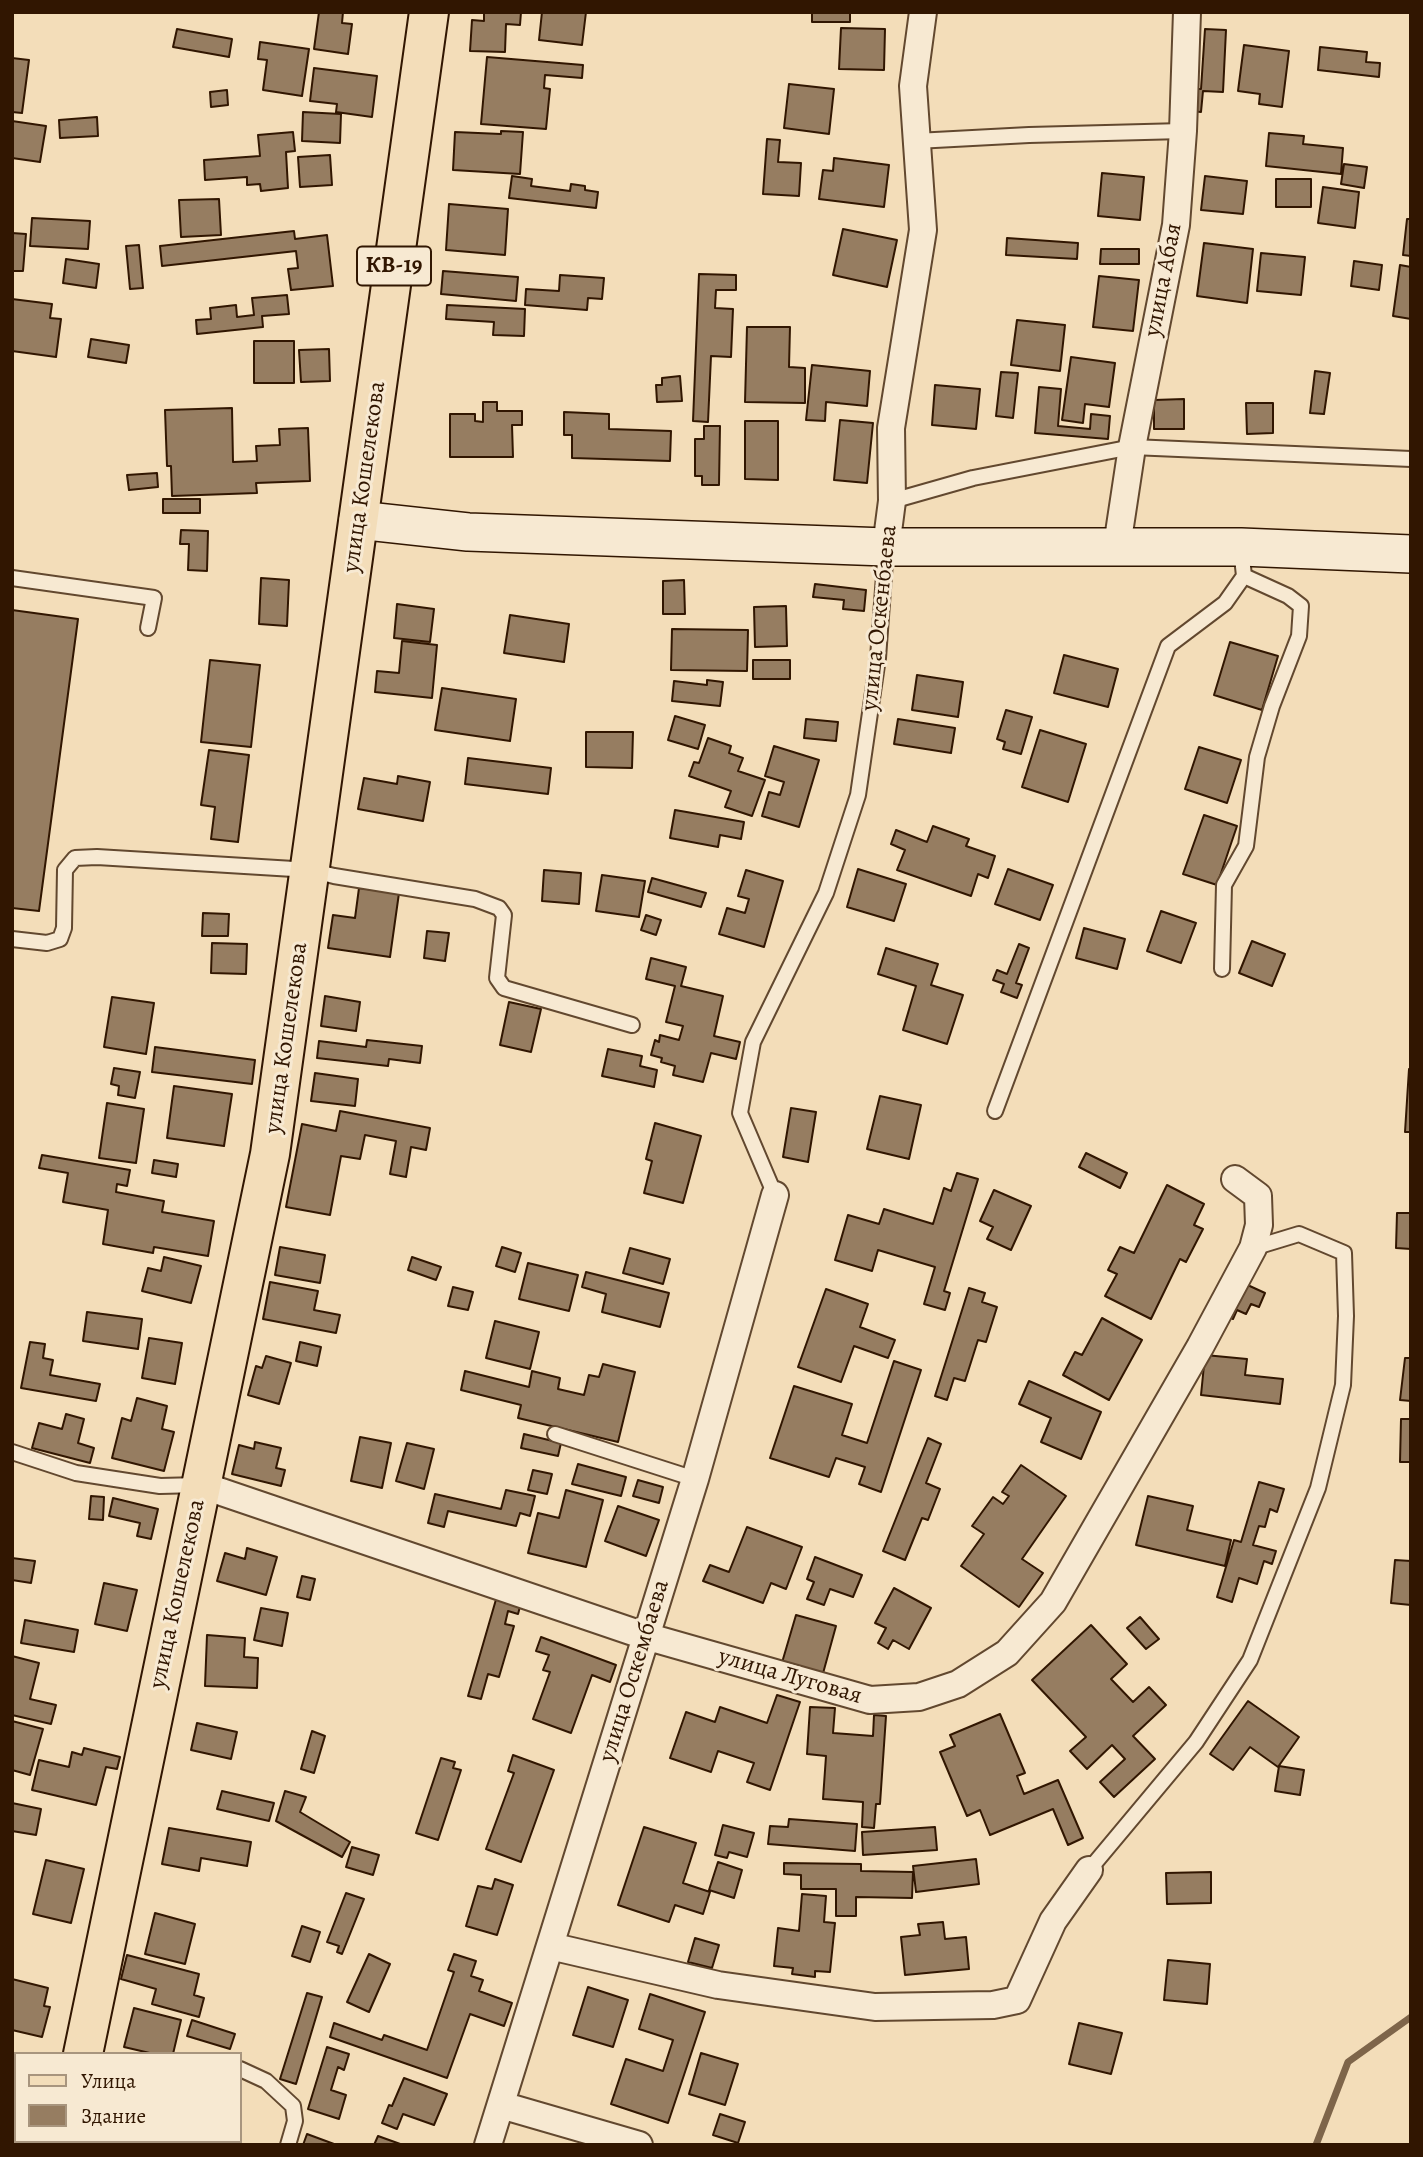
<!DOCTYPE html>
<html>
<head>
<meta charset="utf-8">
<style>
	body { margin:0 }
	#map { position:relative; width:1423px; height:2157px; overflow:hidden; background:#f3ddb9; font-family:Alegreya,serif }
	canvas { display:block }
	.frame { position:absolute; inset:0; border:14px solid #311601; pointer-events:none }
	.legend { position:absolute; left:14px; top:2052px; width:228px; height:91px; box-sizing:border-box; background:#f7e9d2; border:2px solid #a8957e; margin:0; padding:9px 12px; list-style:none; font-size:21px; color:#311601 }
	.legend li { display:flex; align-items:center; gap:14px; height:35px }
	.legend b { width:35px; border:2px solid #a8957e }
</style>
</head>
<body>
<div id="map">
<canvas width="1423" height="2157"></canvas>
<div class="frame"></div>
<ul class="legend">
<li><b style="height:9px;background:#f3ddb9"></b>Улица</li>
<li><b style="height:19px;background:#967d61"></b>Здание</li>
</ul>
</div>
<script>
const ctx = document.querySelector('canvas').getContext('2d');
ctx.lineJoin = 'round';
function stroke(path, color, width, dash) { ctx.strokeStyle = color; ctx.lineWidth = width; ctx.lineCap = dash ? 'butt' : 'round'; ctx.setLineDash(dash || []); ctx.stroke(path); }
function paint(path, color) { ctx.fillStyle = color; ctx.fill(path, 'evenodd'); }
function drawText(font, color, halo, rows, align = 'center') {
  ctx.font = font + ' Alegreya,serif'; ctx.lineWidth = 6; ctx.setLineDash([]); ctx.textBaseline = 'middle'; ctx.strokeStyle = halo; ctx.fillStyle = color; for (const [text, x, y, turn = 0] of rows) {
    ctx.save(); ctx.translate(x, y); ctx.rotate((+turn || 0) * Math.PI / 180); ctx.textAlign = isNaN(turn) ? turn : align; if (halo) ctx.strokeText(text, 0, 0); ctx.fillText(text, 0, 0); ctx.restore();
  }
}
const stream = new Path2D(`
	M1316,2145L1348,2062L1411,2017`);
const building = new Path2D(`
	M319,12H343L342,23L352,24L348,54L314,49Z
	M484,12H521L520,25L506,24L505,52L470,51L472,20L484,21Z
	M542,12H586L582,45L539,40Z
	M812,12H850V22H812Z
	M841,28L885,29L884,70L839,69Z
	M177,29L232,39L229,57L173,47Z
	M1205,29L1226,30L1223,92L1203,91L1201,112L1191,111L1193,89H1201Z
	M260,42L309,49L302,96L263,90L267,60L258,59Z
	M1244,45L1289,51L1282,107L1259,104L1260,94L1238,91Z
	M1320,47L1367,52L1366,62L1380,63L1379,77L1318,70Z
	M487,57L583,65L582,78L545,75L544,88L550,89L546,129L481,124Z
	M12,58L29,60L22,113L12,112Z
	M314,68L377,76L372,117L336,112L337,104L310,101Z
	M789,84L834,89L829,134L784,128Z
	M227,90L228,105L211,107L210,92Z
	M303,112L341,114L340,143L302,141Z
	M97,117L98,136L60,138L59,120Z
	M12,121L46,126L40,162L12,158Z
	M501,131L523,132L520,174L453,170L455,132L501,134Z
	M293,132L295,151L286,152L288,188L261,191L260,184L247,185V177L205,180L204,160L260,156L258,135Z
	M1269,133L1304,136L1303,144L1343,148L1341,174L1266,166Z
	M767,139L780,140L778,162L801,163L799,196L763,194Z
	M330,155L332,185L300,187L298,157Z
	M834,158L889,165L884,207L819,199L823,170L833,171Z
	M1344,164L1367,167L1364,188L1341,184Z
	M1102,173L1144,177L1140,220L1098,216Z
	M512,176L532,179L531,186L570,191L571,184L585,186V190L598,192L596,208L509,198Z
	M1205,176L1247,181L1243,214L1201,210Z
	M1276,179H1311V207H1276Z
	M1323,187L1359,192L1355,228L1318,223Z
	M219,199L221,235L181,237L179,200Z
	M449,204L508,209L505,255L446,250Z
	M32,218L90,221L88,249L30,246Z
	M1407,219H1411V256L1403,255Z
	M843,229L897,240L887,287L833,275Z
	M294,231L295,239L327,235L333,286L291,290L288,269L298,268L296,251L162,266L160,246Z
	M12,233L26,234L23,271H12Z
	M1007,238L1078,243L1077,259L1006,255Z
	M1204,243L1253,249L1247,303L1197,296Z
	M139,245L143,288L130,289L126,246Z
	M1101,249H1139V264H1100Z
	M1261,253L1305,257L1301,295L1257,291Z
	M66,259L99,264L96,288L63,283Z
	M1354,261L1382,265L1379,290L1351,286Z
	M1400,265L1411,267V319L1393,316Z
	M443,271L518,277L516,301L441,294Z
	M699,274L736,275V290H716L715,308L733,309L731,357L711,356L708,422L693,421Z
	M560,275L604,278L602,299L588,298L587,310L525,305L526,289L559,291Z
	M1099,276L1139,280L1133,331L1093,327Z
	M287,295L289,314L262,316L263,327L197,334L196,320L211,319L210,308L236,305L237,317L254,315L252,298Z
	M12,299L52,304L50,318L61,319L56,357L12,351Z
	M447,305L525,309L524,336L493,335L494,322L446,319Z
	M1017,320L1065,325L1060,371L1011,365Z
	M747,327H790L789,367L805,368V403L745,402Z
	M91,339L129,345L126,363L88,357Z
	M254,341H294V383H254Z
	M329,349L330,381L301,382L299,350Z
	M1071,357L1115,363L1109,407L1085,404L1083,423L1062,420Z
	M812,365L870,371L867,406L826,402L825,421L806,420Z
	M1315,371L1330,373L1324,414L1310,413Z
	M1001,372L1018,373L1013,418L996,416Z
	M680,376L682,401L657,402L656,385H662V378Z
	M935,385L980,389L976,429L932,425Z
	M1039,387L1061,389L1058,426L1090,429L1091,414L1110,416L1108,439L1035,433Z
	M1184,399V429H1154V400Z
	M483,402H497V411H522V425H512L513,457H450V414H475V421L483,422Z
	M1246,403H1273V433L1247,434Z
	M232,408L233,462L257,461L256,446L280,445L279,429L308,428L310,481L256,483L257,493L172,496L171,466H167L165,410Z
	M564,412L609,414V429L671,431L670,461L572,458V435H564Z
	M840,420L873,423L867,483L834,480Z
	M745,421H778V480L745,479Z
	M704,426H720L719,485H702V476H695V439H704Z
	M157,473L158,487L129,490L127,475Z
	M163,499H200V513H163Z
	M181,530L208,531L207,571L188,570L189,544H180Z
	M261,578L289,580L287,626L259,624Z
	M684,580L685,614H663V581Z
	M815,584L866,590L864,611L843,609L844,600L813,597Z
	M397,604L434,609L430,642L394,638Z
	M786,606L787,646L755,647L754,607Z
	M12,610L78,619L39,911L12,908Z
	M510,615L569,624L564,662L504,653Z
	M672,629L748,630L747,671L671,670Z
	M402,641L437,645L432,698L375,692L377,671L399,673Z
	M1230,642L1278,656L1262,710L1214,695Z
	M1064,655L1118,669L1108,707L1054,693Z
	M210,660L260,665L251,747L201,742Z
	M753,660H790V679H753Z
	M917,675L963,682L958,717L912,710Z
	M707,680L723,682L720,706L672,701L674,681L707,685Z
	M442,688L516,699L510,741L435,730Z
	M1006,710L1032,717L1021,754L1003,749L1005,742L997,739Z
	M675,716L705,725L698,749L668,740Z
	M806,719L838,722L836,741L804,738Z
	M898,719L955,728L951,753L894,744Z
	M1040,730L1086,744L1068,802L1022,787Z
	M586,732H633L632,768L586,767Z
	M708,738L731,746L729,753L743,758L738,771L765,780L752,816L725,807L731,791L689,776L694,762L699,763Z
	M774,746L819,760L799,827L762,816L769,792L780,795L784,782L765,776Z
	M1199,747L1241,760L1227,803L1185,789Z
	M209,750L249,755L238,842L211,839L215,807L201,805Z
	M468,758L551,768L548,794L465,784Z
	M398,776L430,782L423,821L358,809L364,778L397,784Z
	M675,810L744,822L741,839L720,835L718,847L670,838Z
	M1204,815L1237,826L1217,885L1183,874Z
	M933,826L969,839L966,846L995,856L988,878L978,874L971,896L897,870L905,850L891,844L896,830L927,842Z
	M858,869L906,884L894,921L847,907Z
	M1008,869L1053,885L1040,920L995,904Z
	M544,870L581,873L579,904L542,901Z
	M746,870L783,881L764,947L719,934L727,908L745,913L749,899L738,896Z
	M602,875L645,881L639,917L596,911Z
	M652,878L706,893L701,907L648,892Z
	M359,888L399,893L390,957L328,948L333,915L355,918Z
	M1161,911L1196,923L1181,963L1147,951Z
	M203,913L229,914L228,936H202Z
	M646,915L661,920L656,935L641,930Z
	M1084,928L1125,939L1117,969L1076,958Z
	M427,931L449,933L445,961L424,958Z
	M1252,941L1285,954L1272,986L1239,973Z
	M212,943L247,944L246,974L211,973Z
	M1019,944L1029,948L1016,983L1022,985L1017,998L1001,992L1004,984L993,980L997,970L1007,974Z
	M886,948L938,964L931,985L963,995L947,1044L903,1030L916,986L878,974Z
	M651,958L686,967L681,986L723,996L714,1036L740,1042L736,1059L711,1053L703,1082L673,1075L675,1066L661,1062L662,1058L651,1055L655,1040L659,1042L660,1035L679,1040L683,1026L666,1022L675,986L646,979Z
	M325,996L360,1002L356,1031L321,1026Z
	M112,997L154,1003L146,1054L104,1047Z
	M509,1002L541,1009L531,1052L500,1045Z
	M367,1040L422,1046L420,1063L389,1059L388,1066L317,1058L319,1041L366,1047Z
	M155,1047L255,1060L252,1084L152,1072Z
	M608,1049L642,1056L640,1066L657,1070L654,1087L602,1076Z
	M114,1068L140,1072L135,1098L118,1095L119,1086L111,1084Z
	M1409,1069L1411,1070V1132H1405Z
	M315,1073L358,1079L355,1106L311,1101Z
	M174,1086L232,1094L224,1146L167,1138Z
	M880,1096L921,1105L909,1159L867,1149Z
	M107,1103L144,1109L136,1163L99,1158Z
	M791,1108L816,1112L808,1162L783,1157Z
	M340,1111L430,1128L426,1150L411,1147L406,1177L390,1174L396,1141L365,1135L360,1159L341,1156L330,1215L286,1207L302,1124L336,1131Z
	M655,1123L701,1136L683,1203L644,1193L652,1161L646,1159Z
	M1086,1153L1127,1173L1120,1188L1079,1167Z
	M42,1155L130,1170L127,1186L117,1184L116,1192L164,1201L162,1212L214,1221L208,1256L154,1247L153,1253L103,1244L108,1210L63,1202L68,1173L39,1168Z
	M154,1160L178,1164L176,1177L152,1173Z
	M957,1173L978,1179L944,1291L950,1293L945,1310L924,1304L935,1267L878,1250L872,1271L835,1260L848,1215L879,1224L884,1209L933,1224L944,1188L951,1191Z
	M1167,1185L1204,1204L1194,1225L1203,1229L1186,1262L1180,1259L1151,1319L1105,1296L1117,1274L1108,1270L1120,1247L1134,1253Z
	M994,1190L1031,1206L1011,1250L987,1239L993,1227L980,1221Z
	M1397,1213H1411V1249L1396,1248Z
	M280,1247L325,1255L320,1283L275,1275Z
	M502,1247L521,1253L515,1272L496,1266Z
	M630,1248L670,1259L663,1284L623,1273Z
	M164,1257L201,1266L191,1303L142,1291L148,1268L161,1271Z
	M412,1257L441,1267L436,1280L408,1270Z
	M528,1263L578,1275L569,1311L519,1299Z
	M586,1272L669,1293L660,1327L602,1312L606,1294L582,1287Z
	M270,1282L318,1291L314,1310L340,1315L336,1333L263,1319Z
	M1241,1282L1265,1293L1259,1307L1251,1304L1246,1314L1237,1310L1233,1319L1225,1315Z
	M453,1287L473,1292L468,1310L448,1306Z
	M969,1288L985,1293L982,1302L997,1307L986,1342L978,1340L965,1381L954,1378L947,1400L935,1396Z
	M826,1289L868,1304L860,1327L895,1340L888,1358L854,1346L841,1382L798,1367Z
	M87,1312L142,1319L138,1349L83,1341Z
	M1102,1318L1142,1340L1109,1400L1063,1375L1075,1352L1082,1355Z
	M495,1321L539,1332L530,1369L486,1358Z
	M149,1338L182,1343L175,1384L142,1378Z
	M30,1342L45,1344L43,1358L53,1360L50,1375L100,1384L96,1401L21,1388Z
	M300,1342L321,1347L317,1366L296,1361Z
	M1205,1355L1247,1359L1245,1375L1283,1379L1280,1404L1201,1395Z
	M266,1356L291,1363L279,1404L248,1395L256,1366L262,1368Z
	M1405,1358H1411V1401L1400,1400Z
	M894,1361L921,1370L881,1492L859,1484L865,1467L836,1458L829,1477L770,1458L794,1386L852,1404L842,1435L867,1443Z
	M603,1364L635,1372L618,1442L518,1418L521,1405L461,1390L465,1371L529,1387L532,1371L560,1378L558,1389L584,1395L589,1375L599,1377Z
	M1029,1381L1101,1412L1081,1459L1041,1442L1051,1418L1019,1404Z
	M137,1398L167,1406L162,1429L174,1432L164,1471L112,1458L122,1418L131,1421Z
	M66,1414L84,1419L78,1443L94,1448L90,1463L32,1448L39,1423L62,1429Z
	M1401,1419H1411V1462H1400Z
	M524,1434L561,1443L558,1456L521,1448Z
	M360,1437L391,1443L382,1488L351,1481Z
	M928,1438L941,1444L926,1483L940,1489L928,1520L922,1518L905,1560L883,1551Z
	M255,1442L281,1448L276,1468L285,1470L281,1486L232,1474L239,1445L254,1449Z
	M407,1443L434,1449L424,1489L396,1481Z
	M578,1464L626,1477L621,1496L572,1484Z
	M1021,1465L1066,1496L1022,1559L1043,1573L1019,1607L961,1566L984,1534L972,1526L993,1497L1003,1504L1009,1496L1002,1492Z
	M533,1470L552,1474L547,1494L528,1490Z
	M638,1480L663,1487L659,1503L633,1496Z
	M1259,1482L1284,1489L1277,1512L1270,1509L1265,1527L1259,1526L1253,1545L1276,1551L1272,1564L1264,1561L1257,1584L1239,1578L1232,1602L1217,1597L1234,1540L1241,1542Z
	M506,1490L535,1496L530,1516L520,1513L516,1526L448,1511L444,1527L428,1523L435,1494L501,1509Z
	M566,1490L603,1500L586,1567L528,1553L538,1513L559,1518Z
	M91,1496L104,1497L103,1520L89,1519Z
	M1148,1496L1193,1506L1187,1530L1231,1540L1225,1566L1136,1545Z
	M113,1498L158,1509L151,1539L137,1536L140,1523L109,1516Z
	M618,1506L659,1520L646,1556L605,1541Z
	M747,1527L802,1547L786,1589L771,1583L763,1603L703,1581L710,1565L729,1572Z
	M247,1548L277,1557L266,1595L217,1581L225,1553L245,1559Z
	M815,1557L862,1575L853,1597L830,1589L824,1605L807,1599L814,1582L807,1579Z
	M12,1558L35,1561L31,1583L12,1580Z
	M1395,1560L1411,1561V1605L1391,1603Z
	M302,1576L315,1579L310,1600L297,1597Z
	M104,1583L137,1590L127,1631L95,1624Z
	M894,1588L931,1608L909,1649L893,1640L888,1649L878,1643L886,1628L875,1623Z
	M497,1596L521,1603L518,1614L508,1611L505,1624L514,1626L499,1677L488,1674L481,1699L468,1696Z
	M261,1608L288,1613L282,1646L254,1640Z
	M796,1615L836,1626L822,1677L781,1666Z
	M1140,1617L1159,1639L1146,1649L1127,1628Z
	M25,1620L78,1630L74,1652L21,1643Z
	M1091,1625L1127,1664L1111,1679L1133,1702L1149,1687L1166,1705L1133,1736L1155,1759L1114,1797L1100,1782L1125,1759L1112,1745L1087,1769L1070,1751L1086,1737L1032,1680Z
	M207,1635L245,1638L244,1657L258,1658L257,1688L205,1686Z
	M541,1637L616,1665L610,1682L592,1675L571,1733L533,1719L550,1672L543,1670L549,1655L536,1651Z
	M12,1656L39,1663L30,1699L56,1705L51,1724L12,1715Z
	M777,1695L800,1702L770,1790L747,1782L754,1763L718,1751L711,1772L670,1758L686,1712L715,1722L720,1707L767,1723Z
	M1248,1701L1299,1737L1278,1767L1250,1747L1233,1770L1210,1754Z
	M810,1707L835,1708L833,1733L873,1736L874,1715L886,1716L880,1804H876L874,1828L862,1827L863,1802L823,1799L826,1756L807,1754Z
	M1000,1714L1025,1773L1017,1776L1024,1794L1058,1780L1083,1838L1068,1845L1053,1809L990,1835L980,1810L967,1816L940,1752L955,1746L950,1735Z
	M12,1721L43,1729L30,1775L12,1770Z
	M197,1723L237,1732L231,1759L191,1750Z
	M312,1731L325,1736L314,1773L301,1769Z
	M84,1748L120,1757L117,1769L106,1767L96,1805L32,1790L39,1760L69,1767L72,1752L82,1755Z
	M513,1755L554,1770L521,1862L486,1849L514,1773L508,1771Z
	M441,1758L455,1762L453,1768L461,1770L438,1840L416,1833Z
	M1279,1766L1304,1770L1300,1795L1275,1791Z
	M222,1791L274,1803L269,1821L217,1809Z
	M285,1791L306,1797L300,1812L350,1842L342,1857L276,1821Z
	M12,1803L41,1809L36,1835L12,1831Z
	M789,1819L857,1824L855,1851L768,1844L770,1826L788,1827Z
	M723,1825L754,1833L747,1857L729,1852L727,1858L715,1855Z
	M644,1827L696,1843L683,1883L710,1892L703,1914L675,1905L669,1922L618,1905Z
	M935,1827L937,1850L863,1855L862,1832Z
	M169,1828L251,1842L247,1866L201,1858L199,1871L162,1864Z
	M352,1847L379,1855L373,1875L346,1867Z
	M976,1859L979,1884L916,1892L913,1866Z
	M46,1860L84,1869L71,1923L33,1914Z
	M718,1862L742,1870L734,1898L709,1890Z
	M784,1863L861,1864V1871L913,1872L912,1898L856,1897V1916H836V1889H801V1875L784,1874Z
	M1211,1872V1903L1167,1904L1166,1873Z
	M495,1879L513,1885L497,1935L466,1926L478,1886L492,1889Z
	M346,1893L364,1899L342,1954L337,1952L339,1946L327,1942Z
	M802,1894L826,1896L824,1922L835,1923L830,1972L815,1971V1977L792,1974L793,1968L774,1966L778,1928L799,1931Z
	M155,1913L195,1924L185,1964L145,1954Z
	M943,1922L945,1939L966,1937L969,1969L905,1975L901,1937L920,1935L918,1924Z
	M302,1926L320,1932L310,1962L292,1956Z
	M695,1938L719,1945L712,1968L688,1962Z
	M369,1954L390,1964L369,2012L347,2002Z
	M454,1954L476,1961L471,1976L483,1980L479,1991L512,2003L504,2026L470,2014L447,2078L330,2037L334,2023L382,2040L384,2035L427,2050L454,1972L448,1970Z
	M127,1955L199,1974L194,1995L204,1998L199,2017L152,2004L156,1989L121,1979Z
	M1168,1960L1210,1964L1207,2004L1164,2000Z
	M12,1979L48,1988L44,2006L50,2007L42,2037L12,2030Z
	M588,1987L628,2000L613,2047L573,2035Z
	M307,1993L322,1997L296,2084L280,2079Z
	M650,1994L705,2012L668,2123L611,2104L626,2059L663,2071L673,2040L639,2029Z
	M134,2008L181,2020L173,2054H154L124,2047Z
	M192,2020L235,2034L230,2049L187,2036Z
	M1079,2023L1122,2033L1111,2074L1069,2064Z
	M327,2047L349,2054L344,2070L338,2067L331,2090L346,2095L339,2119L308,2109Z
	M701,2053L738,2064L725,2105L689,2094Z
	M404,2078L447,2094L434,2125L403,2114L397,2129L382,2123L389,2105L392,2106Z
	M720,2114L745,2122L738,2143L713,2135Z
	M12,2123L16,2124V2145H12Z
	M307,2134L334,2144L333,2145H303Z
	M378,2136L403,2145H374Z
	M108,2141H140L143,2142L142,2145H107Z`);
const lane = new Path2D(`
	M916,141L1029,135L1183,131
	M892,501L973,478L1132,447L1411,459
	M12,578L154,598L148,628
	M12,939L47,943L60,939L64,928L65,870L75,858L97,857L310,870L334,876L475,899L499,908L504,915L497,978L504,988L632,1025
	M1222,969L1224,885L1246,846L1257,757L1272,706L1299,636L1301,606L1288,596L1244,576
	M995,1111L1168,646L1225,603L1244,576L1241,548
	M775,1195L740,1113L753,1042L826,893L858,795L878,658L886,548
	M555,1434L695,1479
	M12,1452L76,1473L160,1486L199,1485
	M1089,1870L1196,1742L1250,1660L1318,1488L1343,1385L1346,1316L1344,1253L1299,1234L1253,1248
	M240,2069L266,2081L293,2106L295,2121L288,2145`);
const street = new Path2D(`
	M1117,546L1132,447L1176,225L1183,131L1187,12
	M886,547L892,501L891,428L923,230L913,86L923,12
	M201,1485L645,1636L870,1700L919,1697L958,1684L1007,1653L1053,1602L1200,1347L1253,1248L1259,1225L1258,1196L1235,1179
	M550,1946L718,1985L875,2007L993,2005L1017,2000L1053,1921L1089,1870
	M501,2105L639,2145
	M488,2145L695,1479L775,1195`);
const secondary = new Path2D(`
	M358,520L468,532L886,547H1241L1411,554`);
const primary = new Path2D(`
	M83,2054L270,1154L429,12
	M65,2145V2141`);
const shields = [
	[394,266,74]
];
const shieldNames = [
	["КВ-19",394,266]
];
const streetNames = [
	["улица Абая",1164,280,-79],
	["улица Кошелекова",365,477,-82],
	["улица Оскенбаева",880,618,-84],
	["улица Кошелекова",287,1038,-82],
	["улица Кошелекова",178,1594,-78],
	["улица Оскембаева",635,1671,-73],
	["улица Луговая",790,1677,16]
];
stroke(stream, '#7e654a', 7);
paint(building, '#967d61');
stroke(building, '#311601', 2);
stroke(lane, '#62482f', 18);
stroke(street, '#62482f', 30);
stroke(secondary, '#311601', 40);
stroke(primary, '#311601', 42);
stroke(lane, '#f7e9d2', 14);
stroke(street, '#f7e9d2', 26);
stroke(secondary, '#f7e9d2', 37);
stroke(primary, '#f3ddb9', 38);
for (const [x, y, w] of shields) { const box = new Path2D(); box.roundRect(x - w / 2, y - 19.5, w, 39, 5); ctx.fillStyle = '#f7e9d2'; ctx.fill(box); stroke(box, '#311601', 2); }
drawText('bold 23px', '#311601', null, shieldNames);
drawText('24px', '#311601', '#f7e9d2', streetNames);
</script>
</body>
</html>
